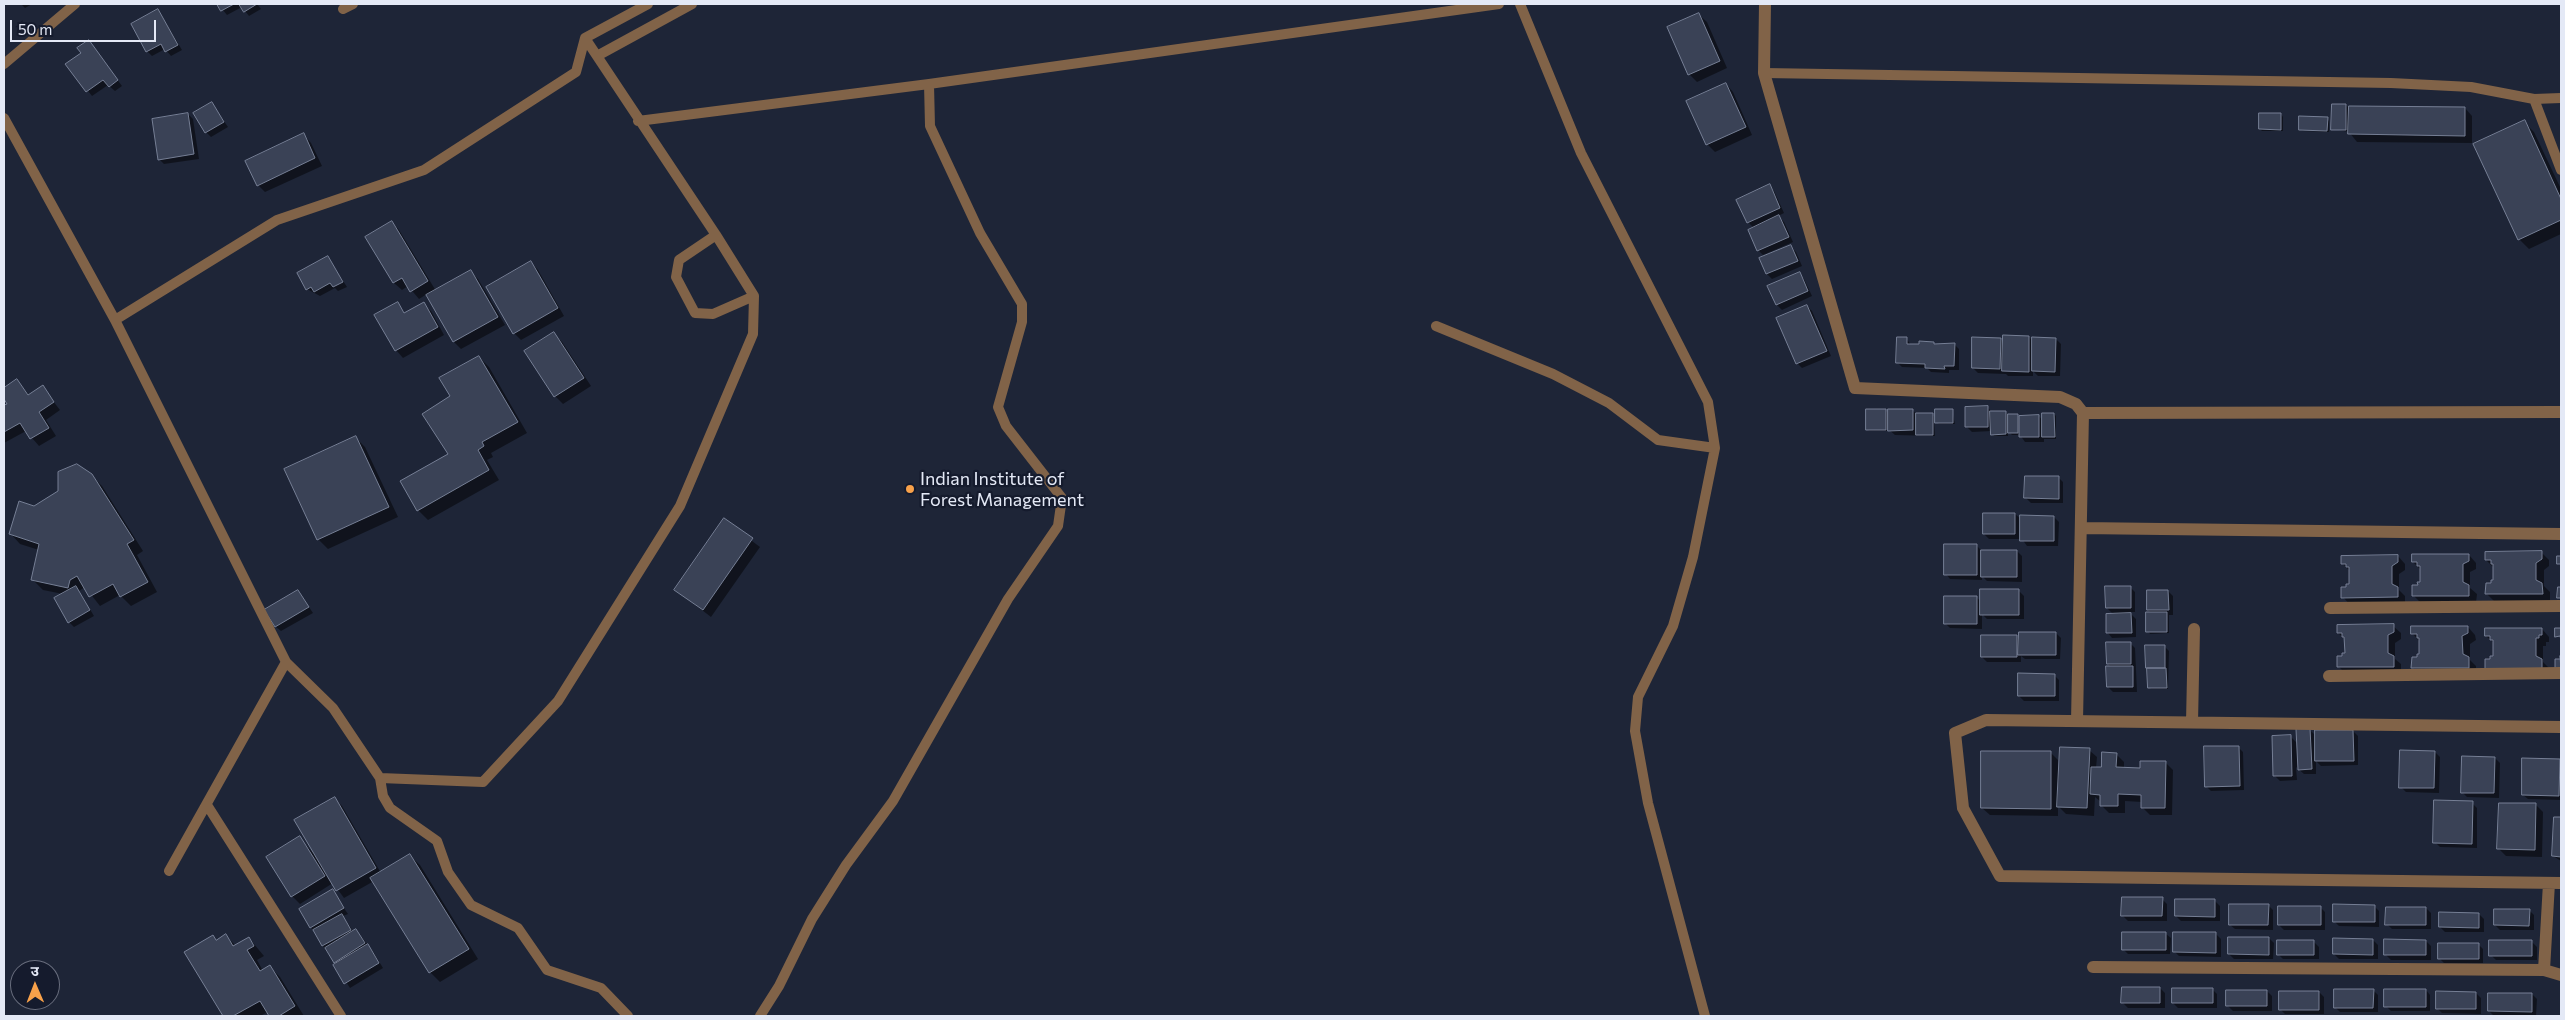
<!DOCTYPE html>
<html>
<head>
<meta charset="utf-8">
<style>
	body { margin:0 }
	#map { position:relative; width:2565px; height:1020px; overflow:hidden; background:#1e2537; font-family:Commissioner,"Noto Sans Devanagari",sans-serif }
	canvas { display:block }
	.frame { position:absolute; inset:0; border:5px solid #e4e9f6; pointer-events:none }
	.north { position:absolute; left:10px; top:960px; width:50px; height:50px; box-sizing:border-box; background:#151b2d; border:1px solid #686d7d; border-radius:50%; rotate:359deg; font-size:14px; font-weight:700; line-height:20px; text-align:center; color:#e4e9f6 }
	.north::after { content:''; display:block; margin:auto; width:18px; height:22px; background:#f8a14a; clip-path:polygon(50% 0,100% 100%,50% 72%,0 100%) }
	.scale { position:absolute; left:10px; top:20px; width:146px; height:22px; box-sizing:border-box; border:2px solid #e4e9f6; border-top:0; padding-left:6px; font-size:15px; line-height:18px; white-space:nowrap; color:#e4e9f6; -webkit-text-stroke:4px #151b2d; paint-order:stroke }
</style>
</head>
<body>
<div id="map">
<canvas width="2565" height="1020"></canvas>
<div class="frame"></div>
<div class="north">उ</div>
<div class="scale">50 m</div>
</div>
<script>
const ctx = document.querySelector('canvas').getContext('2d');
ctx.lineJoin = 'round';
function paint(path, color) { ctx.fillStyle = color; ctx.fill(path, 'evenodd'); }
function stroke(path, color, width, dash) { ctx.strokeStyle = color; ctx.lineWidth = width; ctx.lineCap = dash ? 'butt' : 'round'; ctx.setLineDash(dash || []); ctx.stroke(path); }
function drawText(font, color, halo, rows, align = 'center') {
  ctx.font = font + ' Commissioner,sans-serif'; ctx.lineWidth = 4.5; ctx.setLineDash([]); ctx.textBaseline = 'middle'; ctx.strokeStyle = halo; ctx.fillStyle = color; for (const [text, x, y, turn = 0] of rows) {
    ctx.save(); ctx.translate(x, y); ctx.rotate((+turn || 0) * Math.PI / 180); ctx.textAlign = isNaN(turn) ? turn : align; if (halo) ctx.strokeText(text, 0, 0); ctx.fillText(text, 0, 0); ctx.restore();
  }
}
const shadow = new Path2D(`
	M21,4H32L25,8Z
	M218,4H257L261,9L249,16L242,7L227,15Z
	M158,10L182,50L171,56L165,49L152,56L147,51Z
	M1699,15L1707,22L1727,68L1697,82L1689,74Z
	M89,42L122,86L115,91L108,85L92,96L67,64L83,53Z
	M1726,84L1733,92L1752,135L1715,152L1707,144Z
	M212,104L228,127L211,137L206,132Z
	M2346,105L2350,109L2465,108L2472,116V143L2357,142L2349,132L2333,129Z
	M188,114L193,119L199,159L164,164L159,159Z
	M2281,114L2283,117V131H2262L2260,129Z
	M2327,119L2329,121V132L2302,131L2300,129Z
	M2524,122L2534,132L2561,189V234L2529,249L2519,239Z
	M304,135L311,143L322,166L265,192L258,185Z
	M1769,186L1774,191L1784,213L1778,216L1784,222L1793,242L1763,255L1758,250L1754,228L1748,222Z
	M392,222L399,230L436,291L471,272L478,279L505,325L461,349L454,342L427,294L419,299L408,286L402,290L394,283L367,237Z
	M1791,247L1796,252L1802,266L1772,279L1767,274Z
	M328,258L347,287L338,291L335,288L320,296L307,289Z
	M531,262L538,270L564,316L521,340L514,333Z
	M1799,274L1804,279L1812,296L1782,310L1777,305Z
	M397,304L406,314L423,304L431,311L444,335L403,358L396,350Z
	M1807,306L1812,311L1831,356L1802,368L1797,363Z
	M554,334L562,342L591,386L563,404L555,396Z
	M2029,337L2034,342L2056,339L2061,344L2060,376H2038L2033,371V376H2008L2006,374L1978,373L1973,368L2000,339L2004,342Z
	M1906,338L1911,345L1954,344L1959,349V370H1949V373L1931,372L1927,368L1902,367L1897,362Z
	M479,357L489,367L527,433L491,453L493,457L487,460L499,480L428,520L418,510L450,454L451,397Z
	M17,380L29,395L42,387L60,410L46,420L56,436L39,446L26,431L4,443V407L8,404L4,397V389Z
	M1988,408L1992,412H2006L2008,416L2018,417L2039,416L2043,421L2054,414L2056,416V439H2044V442H2025L2020,435H2012L2008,431V436H1994L1992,431L1972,432L1967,427Z
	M1885,410L1890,415L1912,410L1917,414H1932L1936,419L1952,410L1955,424H1939L1934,420L1935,436L1895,435L1887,428V431H1869L1867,429Z
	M355,437L365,447L398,517L328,549L318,539Z
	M91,475L102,486L143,551L137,555L157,592L131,606L120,595L100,606L85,587L79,591L94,616L74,627L69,622L63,594L43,590L33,580L39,550L20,544L10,533L34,507Z
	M2058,477L2063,482V503H2031L2026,498Z
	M2015,514L2022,520L2054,517L2059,522L2058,546H2027L2022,539H1989L1984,534Z
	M724,520L760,547L711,617L676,590Z
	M1977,546L1982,551H2017L2022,556V582L1987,581L1982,576V580L1950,579L1946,574Z
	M2542,553L2549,560V566L2544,570V586L2550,592V601H2494L2487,594L2494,581V568L2486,560Z
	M2469,555L2476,563V569L2470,572V588L2477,594L2476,603H2421L2414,596L2421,583V570L2413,562Z
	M2398,556L2405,564V570L2399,574V590L2405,596V605H2350L2343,597L2350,585V571L2342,563Z
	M2130,587L2135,592V612H2129L2136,619V637L2112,638L2108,633L2114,615L2107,608Z
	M298,591L313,613L281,631L276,627Z
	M2019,591L2024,596V619H1987L1982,614V629L1950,628L1945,623L1977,598L1982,602Z
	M2168,591L2173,596V615H2169V633L2150,634L2148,631L2151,613L2148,610Z
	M2393,626L2401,633V639L2395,643V659L2401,664V674H2346L2338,666L2346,654V640L2338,633Z
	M2468,627L2475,635L2476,640L2470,644V660L2476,666V675H2420L2413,668L2420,655V642L2413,634Z
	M2542,629L2549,637V642H2546V646H2543V662L2549,668V677L2492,660L2494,657V643L2486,636Z
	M2056,633L2061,638L2060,659H2025L2021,656V662H1987L1982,657L2016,636L2020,640Z
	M2130,643L2135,648L2137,692H2113L2108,687L2111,667L2108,664Z
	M2164,646L2169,651L2168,689H2151L2149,687Z
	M2054,675L2059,680V701H2024L2019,696Z
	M2310,730L2316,736L2353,731L2358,736V765L2321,766L2316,761V774H2304L2296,767L2297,780L2280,781L2275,776L2291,737L2298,744Z
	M2238,747L2243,752L2244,790L2211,791L2206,786Z
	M2089,750L2097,757L2096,768H2103L2116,754L2124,762V769L2141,770L2166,763L2173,770L2172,815H2150L2142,807V802L2125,801V813H2109L2101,805V802L2095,797L2094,816L2066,814L2058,806V816L1990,815L1982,808L2051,753L2058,760V768H2060Z
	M2435,752L2440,757L2439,793L2406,792L2401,787Z
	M2495,758L2500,763L2499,798L2467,797L2462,792Z
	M2559,760L2561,762V800L2528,799L2523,795Z
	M334,798L342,806L381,873L409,855L420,865L478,959L440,982L430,972L374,881L344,898L333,883L300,904L292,896L300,838L313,853L315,852Z
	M2472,803L2477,808V848L2440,847L2435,842Z
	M2535,804L2543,812L2542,857L2506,856L2499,849Z
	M2556,818L2561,819V861L2553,856Z
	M332,891L348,914L343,916L353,931L356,930L372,950L383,968L350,988L311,927Z
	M2162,899L2167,904V921H2128L2123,916Z
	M2215,901L2220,906V921H2181L2176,916Z
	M2268,905L2273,910V930L2235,929L2230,925Z
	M2374,906L2379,911V927L2339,926L2334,921Z
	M2320,907L2325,912V930H2284L2279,925Z
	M2426,908L2431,913V929H2392L2387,924Z
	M2529,910L2534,915V930H2500L2495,925Z
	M2479,914L2484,919V932H2445L2440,927Z
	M2166,934L2171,938L2170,954H2128L2123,949Z
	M2216,934L2221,939V957L2179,956L2174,951Z
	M213,936L217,941L226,936L236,946L249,938L264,956L257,960L263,971L270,967L280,977L304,1016H270L268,1012L260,1016H224L186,952Z
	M2269,938L2274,943L2273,959H2234L2229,954Z
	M2373,940L2378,945V959H2339L2334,954Z
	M2426,941L2431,946V960H2391L2386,955Z
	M2314,942L2319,947V959H2283L2278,954Z
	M2532,942L2537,947V960H2496L2491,955Z
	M2478,944L2483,949V963H2444L2439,958Z
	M2160,988L2165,993V1008H2128L2123,1003Z
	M2212,989L2217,994V1008H2178L2173,1003Z
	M2373,990L2378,995V1012H2340L2335,1007Z
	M2426,990L2430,995V1011H2391L2386,1006Z
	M2267,991L2272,996V1011H2233L2228,1006Z
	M2319,992L2324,997V1014H2285L2280,1009Z
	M2476,993L2481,998V1014L2442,1013L2437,1008Z
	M2532,994L2537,999L2536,1016H2494L2489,1011Z`);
const building = new Path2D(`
	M217,4H234L221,11Z
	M239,4H257L244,12Z
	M158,9L178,45L165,52L161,44L146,52L131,24Z
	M1699,13L1720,61L1688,75L1667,27Z
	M89,40L118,80L109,87L103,80L86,92L65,64L81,53L77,48Z
	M1726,83L1746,127L1706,145L1686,101Z
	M212,102L224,122L205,133L193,113Z
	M2332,104H2346V130H2331Z
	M2349,106L2465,107V136L2348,134Z
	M188,113L194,154L158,160L152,119Z
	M2259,113H2281V130L2259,129Z
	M2299,116L2328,117L2327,131L2299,130Z
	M2525,120L2561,199V220L2518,240L2473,144Z
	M304,133L315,158L257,186L245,161Z
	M1770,184L1780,208L1747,223L1736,200Z
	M1779,215L1789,237L1757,251L1748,230Z
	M392,221L428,281L410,292L402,278L393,283L365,237Z
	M1791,245L1798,261L1766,274L1759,258Z
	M328,256L343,282L333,287L330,283L314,292L311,287L306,290L297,273Z
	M531,261L558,308L513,334L486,287Z
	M471,270L498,317L453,342L426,295Z
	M1800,272L1808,291L1776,305L1767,286Z
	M398,302L404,313L424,302L438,327L395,351L374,315Z
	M1807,305L1827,351L1796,364L1776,318Z
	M554,332L584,378L554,397L524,351Z
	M2003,335L2029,336V372L2002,371Z
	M1897,337H1907V344H1919V341L1934,342V344L1955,343L1954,366H1944L1945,369L1925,368V364L1896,363Z
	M1972,337L2001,338L2000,369L1972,368Z
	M2032,337L2056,338L2055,372L2032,371Z
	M479,356L518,422L482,442L484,446L478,450L489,470L417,511L400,481L448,454L422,414L450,396L439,378Z
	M17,379L28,395L43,385L54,402L39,412L49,428L30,439L20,423L4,432V405L7,404L4,399V388Z
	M1988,406V427H1965V407Z
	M1866,409H1886V430H1866Z
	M1888,409H1913V430L1888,431Z
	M1935,409H1953V423H1935Z
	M1990,411H2006V434L1991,435Z
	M1916,413H1933V435H1916Z
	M2042,413H2054L2055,437H2042Z
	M2008,414H2018V433H2008Z
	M2039,415V437H2019V416Z
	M356,436L389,507L317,540L284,469Z
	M77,464L92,474L134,540L127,544L148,582L120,597L113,584L89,597L77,576L70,580L68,588L31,580L39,544L9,534L19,501L34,506L58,491V472Z
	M2025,476H2059V499L2024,498Z
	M1983,513H2015V534H1983Z
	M2020,515L2054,516V541H2020Z
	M724,518L753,538L703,610L674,590Z
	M1944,544H1977V575H1944Z
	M1981,550H2017V577H1981Z
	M2542,551V559L2536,563V580L2542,583L2543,594H2485L2486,583H2491V580H2493V564H2491V560H2485V552Z
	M2412,554H2469V561L2463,564V582L2469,585V596H2412V585H2418L2417,582H2420V566H2417V562H2412Z
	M2398,555V562L2392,566V584L2398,587V597L2341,598V587H2346V584H2349V567H2346V564H2341V556Z
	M2557,556H2561V564H2557Z
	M76,586L90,610L68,623L54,598Z
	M2105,586H2131V608H2106Z
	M2558,587H2561V598H2557Z
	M1980,589H2019V615H1980Z
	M298,590L309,607L275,627L264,610Z
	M2147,590H2168L2169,610H2147Z
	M1944,596H1977V624H1944Z
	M2146,612H2167V632H2146Z
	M2131,613L2132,633H2106V614Z
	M2394,624V632L2388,635V653L2394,656V667H2337V656H2342V653H2345L2344,637H2342V633H2337V625Z
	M2411,626H2468V633L2462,636L2463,654L2469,657V668H2411L2412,657H2417V654H2419V638H2417V634H2411Z
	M2485,628H2542V635H2539V638H2536V656L2542,659V670H2485V659H2490V656H2493V640H2490V636H2485Z
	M2555,628H2561V640L2560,636L2555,637Z
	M2019,632H2056V655H2018Z
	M1981,635H2017V657H1981Z
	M2106,642H2131V664H2107Z
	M2145,645H2165V668H2146Z
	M2560,656L2561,670L2555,671V659H2560Z
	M2106,666H2133V687H2107Z
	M2147,668H2166L2167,688H2148Z
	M2018,673L2055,674V696H2018Z
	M2310,728L2312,769L2298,770L2296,729Z
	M2315,730H2353L2354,761H2315Z
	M2291,735L2292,776H2273L2272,736Z
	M2204,746H2239L2240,786L2205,787Z
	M2060,747L2090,748L2087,808L2057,807Z
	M2400,750L2435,751L2434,788H2399Z
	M1981,751H2051V809L1981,808Z
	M2102,752L2117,753L2116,767L2140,768V761H2166L2165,808H2141V795L2118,794V806H2100V795L2090,794L2091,767H2101Z
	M2462,756L2495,757L2494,793H2461Z
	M2522,758L2560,759L2559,796L2522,795Z
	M335,797L376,868L336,891L294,820Z
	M2434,800L2473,801L2472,844L2433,843Z
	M2499,803H2536L2535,850L2497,849Z
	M2554,817H2561V857L2552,856Z
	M300,836L325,876L291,897L266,857Z
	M410,854L469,949L429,973L370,878Z
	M333,889L344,908L310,928L299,909Z
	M2122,897H2163L2162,916H2121Z
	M2175,899H2215V917L2175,916Z
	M2229,904H2269L2268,925H2229Z
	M2333,904L2375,905V922H2333Z
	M2278,906H2321V925H2278Z
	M2386,907H2426V925H2385Z
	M2494,909H2530L2529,926L2494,925Z
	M2439,912L2479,913V928L2439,927Z
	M342,914L351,930L322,946L313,930Z
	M356,929L365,943L334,963L325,948Z
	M2122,932H2166V950H2122Z
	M2173,932H2216V953L2173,952Z
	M226,934L233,946L249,937L254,946L247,950L260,971L270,965L295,1006L279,1016H269L260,1001L233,1016H223L184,952L213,935L216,940Z
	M2228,937H2269V955L2228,954Z
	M2333,938L2373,939V955L2333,954Z
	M2384,939L2426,940V955H2384Z
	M2277,940H2314V955H2277Z
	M2489,940H2532V956H2489Z
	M2438,943H2479V959H2438Z
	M368,944L379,963L344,984L333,965Z
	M2122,987H2160V1003H2121Z
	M2172,988H2213V1003H2172Z
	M2334,989H2374L2373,1008H2334Z
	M2384,989H2426V1007H2384Z
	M2226,990H2267V1006H2226Z
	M2279,991H2319V1010H2279Z
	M2436,991L2476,992V1009H2436Z
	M2488,993H2532V1012L2488,1011Z`);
const lane = new Path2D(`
	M1520,4L1581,153L1708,402L1715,448L1693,557L1673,626L1638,697L1635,731L1648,803L1705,1016
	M343,9L353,4
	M597,56L692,4
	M4,64L75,4
	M1764,73L2391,83L2471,87L2534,99L2561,98
	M2534,99L2561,170
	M4,118L115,320L286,662L333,708L380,778L483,782L558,701L680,506L753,334L754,296L716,235L585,38
	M638,121L929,84L1499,4
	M716,235L679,260L676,277L695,313L713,314L754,296
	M115,320L277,220L424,170L576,72L585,38L648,4
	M1436,326L1553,374L1609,403L1658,440L1715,448
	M380,778L383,796L390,808L437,841L448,872L471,905L518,928L547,970L601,988L628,1016
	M207,805L341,1016
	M169,871L286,662
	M760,1016L779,986L812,919L846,865L893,801L1008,599L1058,526L1062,498L1006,426L998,407L1022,322V304L980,233L930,126L929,84`);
const street = new Path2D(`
	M1765,4L1764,73L1855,388L2060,397L2076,404L2083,413L2077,721
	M2083,413L2561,412
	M2082,528L2561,534
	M2330,608L2561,606
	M2329,676L2561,673
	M2192,722L2194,629
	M2561,727L1986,720L1955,733L1963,808L2000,876L2561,883
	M2093,967L2544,970L2561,975
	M2544,970L2549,883`);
const markers = [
	[910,489,5,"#f8a14a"]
];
const poiNames = [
	["Indian Institute of",920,479],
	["Forest Management",920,500]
];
paint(shadow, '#0007');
paint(building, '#3a4256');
stroke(building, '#767f95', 1);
stroke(lane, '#816348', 10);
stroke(street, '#816348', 12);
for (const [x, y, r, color] of markers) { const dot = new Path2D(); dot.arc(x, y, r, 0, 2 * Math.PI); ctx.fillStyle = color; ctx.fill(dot); stroke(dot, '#151b2d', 2); }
drawText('18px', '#e4e9f6', '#151b2d', poiNames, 'left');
</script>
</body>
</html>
